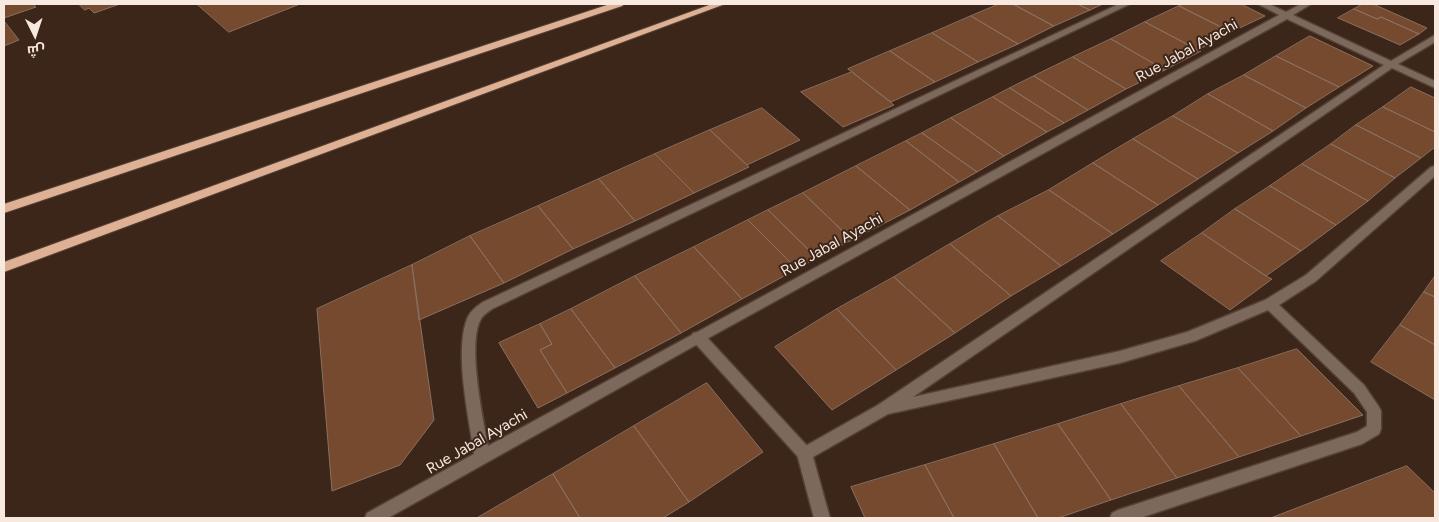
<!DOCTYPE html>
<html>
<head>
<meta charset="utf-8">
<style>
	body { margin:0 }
	#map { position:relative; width:1439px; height:522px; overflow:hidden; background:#3c2619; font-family:Figtree,Cairo,sans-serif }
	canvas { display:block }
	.frame { position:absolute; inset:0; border:5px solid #f7e8e0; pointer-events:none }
	.north { position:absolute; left:10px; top:10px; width:50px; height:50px; -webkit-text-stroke:4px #3c2619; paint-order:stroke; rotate:176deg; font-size:14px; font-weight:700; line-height:20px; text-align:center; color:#f7e8e0 }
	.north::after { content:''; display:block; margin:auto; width:18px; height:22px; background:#f7e8e0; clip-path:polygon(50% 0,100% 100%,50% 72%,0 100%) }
</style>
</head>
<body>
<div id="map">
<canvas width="1439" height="522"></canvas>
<div class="frame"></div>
<div class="north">ش</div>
</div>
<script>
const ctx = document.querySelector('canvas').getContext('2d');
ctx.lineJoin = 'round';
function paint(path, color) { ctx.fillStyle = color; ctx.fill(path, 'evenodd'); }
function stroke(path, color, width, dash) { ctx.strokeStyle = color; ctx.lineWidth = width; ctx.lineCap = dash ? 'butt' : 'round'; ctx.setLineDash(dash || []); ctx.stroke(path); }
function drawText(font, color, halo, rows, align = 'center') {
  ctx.font = font + ' Figtree,sans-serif'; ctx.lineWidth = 4; ctx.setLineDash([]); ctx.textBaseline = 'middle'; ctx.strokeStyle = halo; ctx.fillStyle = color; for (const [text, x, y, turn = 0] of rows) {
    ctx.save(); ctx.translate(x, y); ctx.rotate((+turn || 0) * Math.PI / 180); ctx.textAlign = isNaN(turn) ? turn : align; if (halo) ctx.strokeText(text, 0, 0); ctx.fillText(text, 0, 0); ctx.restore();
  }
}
const building = new Path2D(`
	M4,4H33L36,7L4,18Z
	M79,4H120L94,13L89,8L85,10Z
	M197,4H300L229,32Z
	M999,4H1013L1054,26L1018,44L971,16Z
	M1013,4H1078L1090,10L1054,26Z
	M1078,4H1103L1090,10Z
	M1184,4H1241L1265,16L1231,32L1179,6Z
	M1363,4H1373L1427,28L1419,34L1381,17L1377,19L1354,9Z
	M1179,6L1231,32L1198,50L1145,22Z
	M1354,9L1377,19L1381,17L1419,34L1400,45L1338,18Z
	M971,16L1018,44L978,62L932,33Z
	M4,21L19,40L4,46Z
	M1145,22L1198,50L1201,51L1165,70L1111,39Z
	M932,33L978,62L935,82L890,51Z
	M1310,36L1373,66L1339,87L1276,56Z
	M1111,39L1165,70L1126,89L1073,57Z
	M890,51L935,82L891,102L848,69Z
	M1276,56L1339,87L1306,108L1244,75Z
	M1073,57L1126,89L1088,110L1034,76Z
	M852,72L894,105L843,127L801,92Z
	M1244,75L1306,108L1273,131L1208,94Z
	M1034,76L1088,110L1064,123L1010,88Z
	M1411,87L1435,98V132L1383,107Z
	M1010,88L1064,123L1047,132L993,97Z
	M1208,94L1273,131L1238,153L1173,116Z
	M993,97L1047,132L1004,156L951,118Z
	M1383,107L1435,132V147L1421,158L1356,125Z
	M762,108L800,140L747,165L710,130Z
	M1173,116L1238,153L1198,179L1133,139Z
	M951,118L1004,156L977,172L922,133Z
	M1356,125L1421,158L1395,178L1331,144Z
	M710,130L749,167L694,193L655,154Z
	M922,133L977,172L959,182L906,141Z
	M1133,139L1198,179L1158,205L1093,163Z
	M906,141L959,182L910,210L856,166Z
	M1331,144L1395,178L1368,201L1302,164Z
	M655,154L694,193L635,221L599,179Z
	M1093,163L1158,205L1113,234L1049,190Z
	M1302,164L1368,201L1336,225L1270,186Z
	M856,166L910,210L852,240L803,193Z
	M599,179L635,221L573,249L538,206Z
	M1270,186L1336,225L1301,251L1235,209Z
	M1049,190L1113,234L1061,266L998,216Z
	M803,193L852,240L817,258L768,210Z
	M538,206L573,249L504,283L470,236Z
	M1235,209L1301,251L1266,276L1202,233Z
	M768,210L817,258L797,269L748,220Z
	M998,216L1061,266L1011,296L950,244Z
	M748,220L797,269L742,299L694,247Z
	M1202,233L1266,276L1272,279L1230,310L1161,261Z
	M470,236L504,283L419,320L412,265Z
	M950,244L1011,296L955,333L894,277Z
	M694,247L742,299L681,333L635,276Z
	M412,265L434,420L400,465L332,491L317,309Z
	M635,276L681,333L615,368L571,309Z
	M1435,276V297L1424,292Z
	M894,277L955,333L896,370L837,309Z
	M1424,292L1435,297V345L1400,325Z
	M571,309L615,368L567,393L540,350L552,344L540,324Z
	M837,309L896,370L832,410L775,347Z
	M540,324L552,344L540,350L567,393L538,408L499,343Z
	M1400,325L1435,345V400L1371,362Z
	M1297,349L1363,415L1301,436L1238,368Z
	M1238,368L1301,436L1239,457L1179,386Z
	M707,383L763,452L689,502L634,426Z
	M1179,386L1239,457L1177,478L1121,404Z
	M1121,404L1177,478L1111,500L1058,424Z
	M1058,424L1111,500L1058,518H1038L994,444Z
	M634,426L689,502L663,518H580L553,474Z
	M994,444L1038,518H954L925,465Z
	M925,465L954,518H865L851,487Z
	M1407,466L1435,493V518H1271Z
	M553,474L580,518H477Z`);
const service = new Path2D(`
	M698,332L703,333L810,449L813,454L810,459L805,461L800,459L693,341L691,337L693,333Z`);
const minor = new Path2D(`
	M1119,4H1130L492,309C488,312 483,315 481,319C467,343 483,418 488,446L1279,15L1258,4H1269L1286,12L1301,4H1311L1293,15L1391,61L1435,35V42L1398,64L1435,81V88L1392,68L913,397L1120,351L1187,332L1265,300L1306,275L1431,167L1435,166V176L1316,281L1279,305L1364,385L1379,407L1381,411V429L1379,434L1362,444L1140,518H1110L1112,513L1118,510L1357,432L1367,426V412L1354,393L1268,310L1195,341L1120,363L888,414L813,457L830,518H814L797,454L800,449L878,405L1384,65L1287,19L703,341L388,518H365L367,513L474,454C469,418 454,352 467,319C470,311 477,306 483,302Z`);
const trunk = new Path2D(`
	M610,4H624L622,6L4,213V204Z
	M712,4H725L4,272V262Z`);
const streetNames = [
	["Rue Jabal Ayachi",1187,51,-29],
	["Rue Jabal Ayachi",832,245,-29],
	["Rue Jabal Ayachi",477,442,-30]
];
paint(building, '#754a2f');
stroke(building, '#8a7061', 1);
stroke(service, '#564135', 3);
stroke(minor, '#564135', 3);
stroke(trunk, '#564135', 2);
paint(service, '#7d685c');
paint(minor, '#7d685c');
paint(trunk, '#deb094');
drawText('15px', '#f7e8e0', '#3c2619', streetNames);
</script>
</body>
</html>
